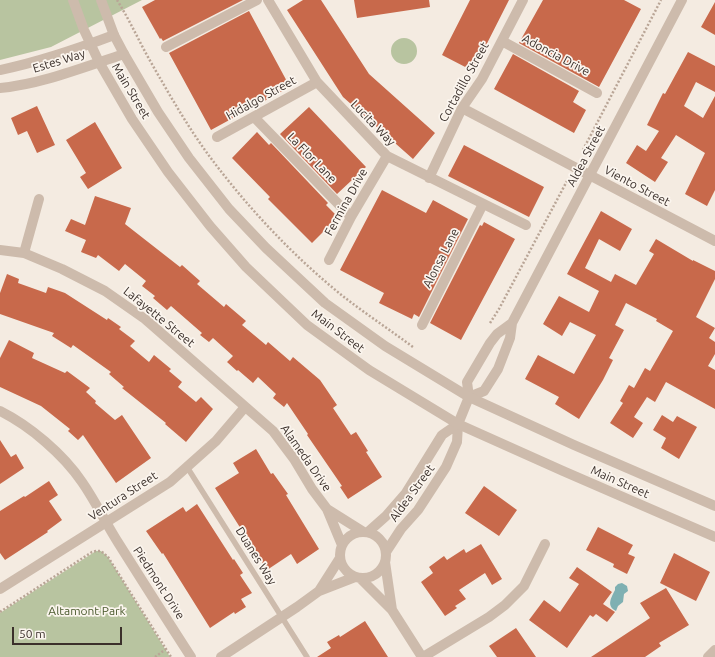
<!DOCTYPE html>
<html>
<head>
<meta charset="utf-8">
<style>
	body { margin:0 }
	#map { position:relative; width:715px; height:657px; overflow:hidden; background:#f4ebe1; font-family:Ubuntu,sans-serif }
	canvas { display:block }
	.scale { position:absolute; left:12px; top:627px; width:110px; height:18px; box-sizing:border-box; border:2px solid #3b302b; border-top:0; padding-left:5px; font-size:12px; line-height:14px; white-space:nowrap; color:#3b302b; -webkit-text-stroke:3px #fbf5ee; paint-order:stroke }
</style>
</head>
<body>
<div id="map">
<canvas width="715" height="657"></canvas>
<div class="scale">50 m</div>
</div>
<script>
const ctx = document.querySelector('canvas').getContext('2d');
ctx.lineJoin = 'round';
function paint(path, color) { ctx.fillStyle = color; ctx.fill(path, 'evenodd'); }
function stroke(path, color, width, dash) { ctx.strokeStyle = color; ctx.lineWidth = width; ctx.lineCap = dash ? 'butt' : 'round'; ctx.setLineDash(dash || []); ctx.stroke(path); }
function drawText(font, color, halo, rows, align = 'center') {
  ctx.font = font + ' Ubuntu,sans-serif'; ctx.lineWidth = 3.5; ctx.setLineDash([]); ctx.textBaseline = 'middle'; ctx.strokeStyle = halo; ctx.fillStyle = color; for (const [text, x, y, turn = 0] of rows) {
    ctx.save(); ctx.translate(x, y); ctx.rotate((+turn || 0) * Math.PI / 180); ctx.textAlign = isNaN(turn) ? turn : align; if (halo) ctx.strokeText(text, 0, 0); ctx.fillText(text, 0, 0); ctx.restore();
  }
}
const green = new Path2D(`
	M0,0H142L51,47L0,60Z
	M391 51a13 13 0 1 1 26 0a13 13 0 1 1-26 0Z
	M96,551H101L108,557L170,657H0V613Z`);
const water = new Path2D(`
	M622,583L627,586L628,591L624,594L623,602L618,606L616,611C606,606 611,598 615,590V587L618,584Z`);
const building = new Path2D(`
	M155,0H243L163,41L161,38L160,39L142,7Z
	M303,0H321L369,74L435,133L413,159L343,97L287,10Z
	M354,0H429L430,7L357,18Z
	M470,0H509L473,71L442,55Z
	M543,0H624L641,9L599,87L519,43Z
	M715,2V35L701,27Z
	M249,11L290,87L211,130L169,53Z
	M688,52L715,66V92L696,82L684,106L703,118L715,96V190L707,206L685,194L705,153L676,135L661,158L668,162L655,182L626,163L637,145L646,151L659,131L647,125L663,93L665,94Z
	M513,54L579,91L573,102L586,110L574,133L494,89Z
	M37,106L55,145L37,153L27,131L18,135L11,118Z
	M309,107L366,167L337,194L280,134Z
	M95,122L122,168L88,189L80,177L86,173L66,140Z
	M257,132L269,145L271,143L328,203L326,205L338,217L312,243L268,199L270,197L232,158Z
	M464,145L544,187L529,217L448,176Z
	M382,190L426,213L433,200L468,219L419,317L414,314L412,319L379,303L384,293L340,270Z
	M95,196L131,208L125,224L180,267L182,265L200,281L197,284L224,307L226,304L246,321L242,325L266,345L268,342L290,361L293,357L320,380L337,405L333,408L351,435L356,432L368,451L366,452L382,477L348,499L340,487L342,486L307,435L308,434L287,403L284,407L273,398L276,394L258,377L253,383L238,370L237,371L227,362L233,356L213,338L209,342L200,335L202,333L171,306L167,310L153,298L155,296L142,286L146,281L125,264L119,271L98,255L96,258L81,252L86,240L65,231L71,219L85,225Z
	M601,211L632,229L620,251L599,239L585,268L611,282L615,274L636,285L654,254L649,251L656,239L693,261V260L715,271V279L696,317L715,328L709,338L715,342V354L708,366L715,370V409L666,382L655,402L647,397L634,417L643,423L633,438L610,423L623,403L620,401L629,385L634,388L645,368L650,371L673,331L656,321L657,319L626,303L615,325L624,330L609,358L613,360L603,380L579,419L555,404L559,397L525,379L538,355L574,374L596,335L570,322L562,336L543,324L559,296L589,312L599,291L567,274Z
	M484,222L515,239L461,340L430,323L480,225L482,226Z
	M7,274L19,279L18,283L46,293L48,287L65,293L107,320L108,318L121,327L119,329L135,341L130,346L149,362L154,355L171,369L169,371L182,382L178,387L196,402L201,397L213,409L186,442L165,424L166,423L122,388L124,387L109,374L111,372L73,345L71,348L52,336L54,333L0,314V293Z
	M9,340L34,353L32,358L65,373L67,371L90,388L86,392L96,401L95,403L115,420L122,415L151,458L116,483L83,435L78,440L68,431L70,429L41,406L0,387V358Z
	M662,415L673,422L677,416L697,427L679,459L661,448L666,438L653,430Z
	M0,440L11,457L16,454L24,468L0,484Z
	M256,449L271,474L273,473L288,494L286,495L319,549L297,564L291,554L267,570L215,488L239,473L233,463Z
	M49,481L58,495L49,501L62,520L47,531L48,532L5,560L0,553V511L24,496L25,497Z
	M484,486L517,510L499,536L465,513Z
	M197,504L233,560L234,559L243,573L240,575L252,593L241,599L246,607L235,614L234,612L210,628L163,553L162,554L146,531L183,507L186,512Z
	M598,527L633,545L628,554L635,557L627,574L613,567L614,564L586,550Z
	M481,544L502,579L492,585L485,573L459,590L466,599L455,606L457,608L445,616L421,582L433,573L429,567L444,556L447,560L464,549L466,553Z
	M674,553L710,572L696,601L660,583Z
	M577,567L612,592L603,604L615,612L607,622L596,614L593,617L590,615L567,648L529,620L544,600L560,612L579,584L569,578Z
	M666,588L689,625L659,643L661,646L645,657H591L650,618L640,603Z
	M365,621L388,657H317L331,648L327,642L339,635L340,637Z
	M516,628L536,657H497L489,646Z`);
const path = new Path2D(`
	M117,0C129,19 138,39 149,59C168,92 187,126 210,157C248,208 294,257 344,297C366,314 390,330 413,347
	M583,150L661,0
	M490,323L499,309L567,181
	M0,612L92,552L96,551H101L108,557L171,657
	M155,657L166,649`);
const service = new Path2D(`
	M187,467L307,657`);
const minor = new Path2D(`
	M268,0L317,82L387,156L526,225
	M502,41L597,93
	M166,47L257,0
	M0,70C39,62 77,49 114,35
	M0,88C42,84 84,67 124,54
	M462,108L715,241
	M254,117L351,217
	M217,137L317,82
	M429,178L462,108L482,79L523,0
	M0,250L24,253L62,269L105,291L145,319L273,431L294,459L312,489L327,509L342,545
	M24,253L39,199
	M329,260L351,217L387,156
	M422,325L483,204
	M469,397L484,391L498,369L510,338L512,323L682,0
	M0,411C30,426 63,454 82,482C96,502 106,524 119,544C143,582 167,620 191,657
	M327,509L362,531
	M340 555a23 23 0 1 1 46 0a23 23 0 1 1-46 0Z
	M368,532L386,516L406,493L442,435L458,424
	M386,552L401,529L418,510L446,467L457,442L458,424L469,397L467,382L490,343L497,334L512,323
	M385,562L392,610
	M360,578L392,610L422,657
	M0,589L170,482L216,441L245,407
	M319,591L340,558
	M221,657L297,607L319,591L355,577
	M423,657L489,617L505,605L524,586L545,544
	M708,657L715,650`);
const tertiary = new Path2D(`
	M73,0L84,30L99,62L132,119L168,172L210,226L246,267L307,325L369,370L458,424L563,471L715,537
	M101,0L114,35L124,54L158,112L189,158L229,209L266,248L325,303L385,346L469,397L574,445L715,506`);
const streetNames = [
	["Adoncia Drive",556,55,28],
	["Estes Way",59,61,-17],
	["Cortadillo Street",464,82,-61],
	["Main Street",131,91,59],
	["Hidalgo Street",261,98,-29],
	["Lucita Way",373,123,46],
	["Aldea Street",586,156,-62],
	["La Flor Lane",312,158,46],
	["Viento Street",637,186,28],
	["Fermina Drive",346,202,-61],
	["Alonsa Lane",441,258,-63],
	["Lafayette Street",159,317,39],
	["Main Street",338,331,37],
	["Alameda Drive",306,458,55],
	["Main Street",620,482,24],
	["Aldea Street",412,493,-54],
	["Ventura Street",123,496,-33],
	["Duanes Way",256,556,58],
	["Piedmont Drive",159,583,57]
];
const parkNames = [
	["Altamont Park",87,611]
];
paint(green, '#b8c4a0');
paint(water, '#7fb0b2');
paint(building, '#c8694b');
stroke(path, '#b9a596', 2.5, [2, 2]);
stroke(service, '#cdbbac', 5.5);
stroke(minor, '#cdbbac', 10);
stroke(tertiary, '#cdbbac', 10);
drawText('12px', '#3b302b', '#fbf5ee', streetNames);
drawText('12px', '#4a5a2e', '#fbf5ee', parkNames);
</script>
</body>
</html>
